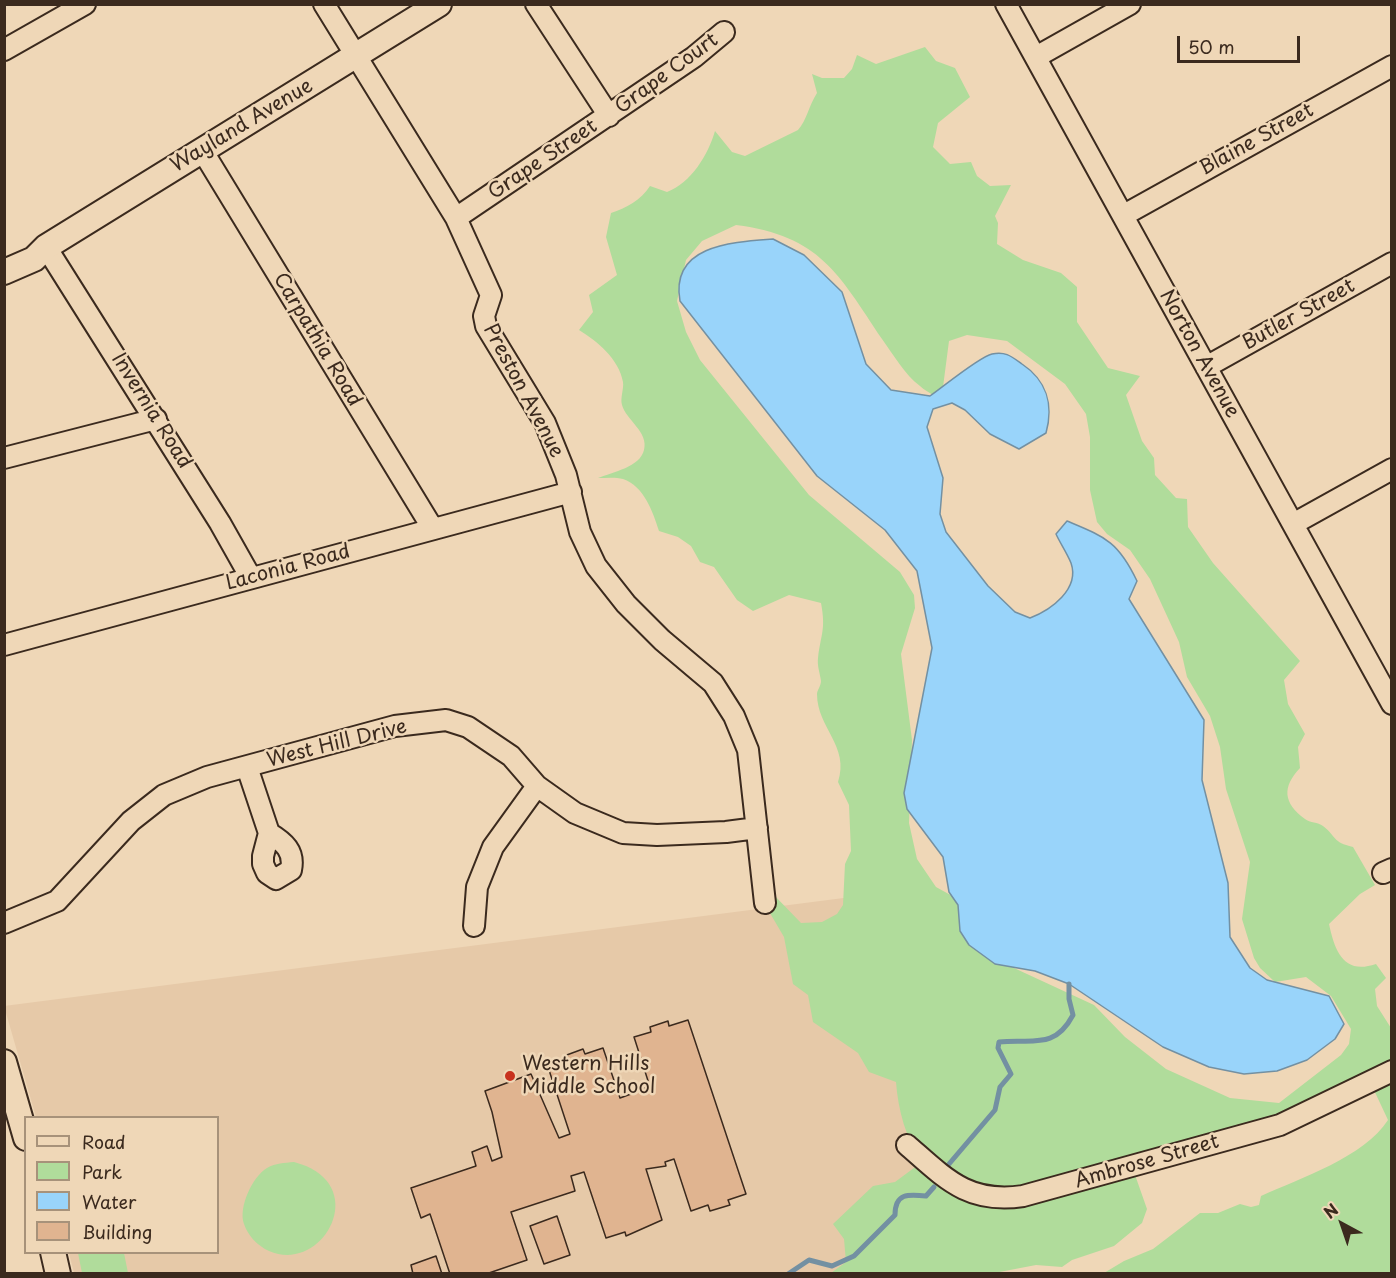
<!DOCTYPE html>
<html>
<head>
<meta charset="utf-8">
<style>
	body { margin:0 }
	#map { position:relative; width:1396px; height:1278px; overflow:hidden; background:#efd7b7; font-family:"Playpen Sans",sans-serif }
	canvas { display:block }
	.frame { position:absolute; inset:0; border:6px solid #3b2a1e; pointer-events:none }
	.legend { position:absolute; left:24px; top:1116px; width:195px; height:138px; box-sizing:border-box; background:#efd7b7; border:2px solid #a7927a; margin:0; padding:8px 10px; list-style:none; font-size:18px; color:#3b2a1e }
	.legend li { display:flex; align-items:center; gap:12px; height:30px }
	.legend b { width:30px; border:2px solid #a7927a }
	.north { position:absolute; left:1312px; top:1194px; width:60px; height:60px; -webkit-text-stroke:4px #efd7b7; paint-order:stroke; rotate:320deg; font-size:16px; font-weight:700; line-height:24px; text-align:center; color:#3b2a1e }
	.north::after { content:''; display:block; margin:auto; width:21px; height:27px; background:#3b2a1e; clip-path:polygon(50% 0,100% 100%,50% 72%,0 100%) }
	.scale { position:absolute; left:1177px; top:36px; width:123px; height:27px; box-sizing:border-box; border:3px solid #3b2a1e; border-top:0; padding-left:8px; font-size:18px; line-height:21px; white-space:nowrap; color:#3b2a1e; -webkit-text-stroke:4px #efd7b7; paint-order:stroke }
</style>
</head>
<body>
<div id="map">
<canvas width="1396" height="1278"></canvas>
<div class="frame"></div>
<ul class="legend">
<li><b style="height:8px;background:#efd7b7"></b>Road</li>
<li><b style="height:16px;background:#b0dc9b"></b>Park</li>
<li><b style="height:16px;background:#99d4fa"></b>Water</li>
<li><b style="height:16px;background:#e0b490"></b>Building</li>
</ul>
<div class="north">N</div>
<div class="scale">50 m</div>
</div>
<script>
const ctx = document.querySelector('canvas').getContext('2d');
ctx.lineJoin = 'round';
function paint(path, color) { ctx.fillStyle = color; ctx.fill(path, 'evenodd'); }
function stroke(path, color, width, dash) { ctx.strokeStyle = color; ctx.lineWidth = width; ctx.lineCap = dash ? 'butt' : 'round'; ctx.setLineDash(dash || []); ctx.stroke(path); }
function drawText(font, color, halo, rows, align = 'center') {
  ctx.font = font + ' "Playpen Sans",sans-serif'; ctx.lineWidth = 5; ctx.setLineDash([]); ctx.textBaseline = 'middle'; ctx.strokeStyle = halo; ctx.fillStyle = color; for (const [text, x, y, turn = 0] of rows) {
    ctx.save(); ctx.translate(x, y); ctx.rotate((+turn || 0) * Math.PI / 180); ctx.textAlign = isNaN(turn) ? turn : align; if (halo) ctx.strokeText(text, 0, 0); ctx.fillText(text, 0, 0); ctx.restore();
  }
}
const built = new Path2D(`
	M929,887L920,1273H74L69,1253L218,1252V1118L36,1117L4,1006Z`);
const green = new Path2D(`
	M925,47L936,61L955,68L970,97L938,123L933,147L950,164L971,162L977,176L990,186L1011,185L995,216L998,223L997,244L1023,260L1061,273L1077,287V322L1108,368L1140,376L1126,395L1142,441L1154,458L1155,475L1176,498L1187,499L1188,527L1213,563L1300,661L1284,680L1288,704L1305,734L1298,747L1300,768C1282,787 1283,803 1305,819C1310,823 1318,822 1323,826C1337,837 1332,842 1353,847L1375,885L1360,894L1329,924C1335,952 1344,975 1376,964L1386,978L1375,989L1377,1006L1391,1028V1273H1104L1124,1261L1153,1249L1200,1213H1218L1240,1204L1251,1207L1259,1205L1261,1196C1301,1178 1364,1157 1388,1120L1373,1088L1134,1172L1147,1209L1142,1223L1114,1246L1072,1260L1062,1267L1036,1265L989,1274L831,1273L846,1262L844,1239L833,1224L873,1186L895,1182L922,1162C906,1139 898,1110 896,1082L869,1072L858,1053L813,1022L808,995L793,984L784,937L767,908L772,893L801,923L822,922L837,914L843,905L845,864L851,851L849,805L838,782C850,746 817,728 817,694C817,690 821,686 821,681C820,673 817,666 818,658C821,633 826,630 821,603L789,595L753,611L737,600L714,567L700,562L691,546L678,537L659,531C653,512 644,486 623,479C616,477 606,478 598,478C613,472 640,467 644,450C649,432 626,420 622,405C620,398 624,389 623,382C619,359 597,341 579,330L593,312L589,295L617,275L606,237L611,213C626,208 641,200 650,186L667,192C691,183 708,155 715,131L732,152L745,156L798,130C807,120 809,105 817,93L812,74L822,78H844L852,69L857,55L876,64ZM736,225C820,236 838,273 882,339C893,354 905,375 920,386C924,390 929,392 934,396L943,387L949,341L967,335L1007,341L1065,384L1086,414L1090,437V490L1097,522L1107,534L1130,550L1150,579L1179,642L1187,677L1210,716L1220,747L1226,789L1250,862L1242,919L1254,958L1260,968L1275,982L1306,977L1331,996L1351,1029L1349,1044L1341,1055L1279,1103L1230,1098L1166,1069L1125,1037L1094,1005L1014,968L992,918L936,887L917,859L909,823L912,740L901,654L915,608L914,595L900,572L809,495L700,360L686,332L677,301L686,260L702,241Z
	M294,1162C374,1183 323,1275 269,1251C258,1246 248,1236 244,1224C238,1207 253,1176 267,1168C276,1163 284,1163 294,1162Z
	M78,1253H124L128,1273H82Z`);
const water = new Path2D(`
	M773,239L804,255L842,292L866,364L891,390L930,396C943,387 979,357 992,354C1005,351 1011,356 1022,364C1046,380 1054,404 1046,433L1019,449L990,434L965,410L952,403L933,409L927,427L943,478L940,514L946,532L988,586L1015,612L1030,618C1051,610 1080,589 1071,563C1067,553 1060,543 1056,534L1067,521C1105,537 1118,541 1137,581L1129,599L1204,720L1202,780L1228,883L1230,937L1250,968L1267,980L1329,996L1344,1024L1335,1039L1307,1060L1277,1071L1244,1074L1209,1067L1163,1047L1069,984L1035,971L995,964L969,945L960,931L958,905L949,892L943,857L907,809L904,793L932,648L917,571L885,530L817,476L680,301C670,245 732,242 773,239Z`);
const stream = new Path2D(`
	M949,1164L995,1110L1000,1087L1011,1074L998,1048L999,1042C1031,1038 1054,1051 1073,1015L1069,999V984
	M788,1274L809,1260L832,1266L854,1256L895,1215C895,1193 908,1194 926,1196L934,1187`);
const building = new Path2D(`
	M688,1020L746,1194L728,1200L730,1205L710,1211L708,1205L691,1211L674,1159L665,1162L666,1166L646,1169L662,1220L626,1236L625,1232L606,1238L584,1172L571,1176L575,1191L511,1212L527,1260L486,1274H450L430,1214L421,1218L411,1188L476,1166L472,1152L487,1146L492,1161L502,1157L492,1112L485,1091L531,1074L559,1138L570,1134L548,1067L566,1061L564,1056L583,1049L585,1054L603,1048L620,1098L631,1094L630,1091L650,1087L634,1037L651,1032L650,1027L668,1021L669,1026Z
	M557,1216L570,1255L544,1264L530,1226Z
	M436,1256L442,1274H413L411,1265Z`);
const minor = new Path2D(`
	M324,4L456,218L491,295L484,316L486,326L545,423L566,475L580,532L596,566L626,604L662,640L713,683L734,716L748,750L765,903
	M536,4L609,116
	M1006,4L1392,704
	M4,50L85,4
	M1036,57L1130,4
	M202,150L433,529
	M1124,215L1392,66
	M456,218L694,57L724,32
	M46,247L220,523L251,578
	M1206,367L1392,263
	M4,458L156,419
	M1293,524L1392,469
	M4,645L571,492
	M247,767L269,833L263,856V864L267,873L276,879L291,870C295,851 284,842 269,833
	M1383,873L1392,869
	M4,923L57,901L131,821L164,795L207,777L395,726L446,720L468,727L511,756L537,786L575,813L623,833L657,835L726,832L757,828
	M474,926L477,887L493,847L537,786
	M907,1145C946,1179 968,1204 1023,1196L1280,1125L1392,1071`);
const major = new Path2D(`
	M4,272L34,259L46,247L439,4
	M4,1062L26,1138
	M53,1252L58,1274`);
const markers = [
	[510,1076,6,"#c8321e"]
];
const streetNames = [
	["Grape Court",667,74,-36],
	["Wayland Avenue",242,126,-31],
	["Blaine Street",1257,140,-29],
	["Grape Street",543,160,-34],
	["Butler Street",1299,315,-29],
	["Carpathia Road",317,340,59],
	["Norton Avenue",1199,354,61],
	["Preston Avenue",523,391,62],
	["Invernia Road",151,411,58],
	["Laconia Road",288,568,-15],
	["West Hill Drive",337,744,-14],
	["Ambrose Street",1147,1162,-16]
];
const poiNames = [
	["Western Hills",522,1064],
	["Middle School",522,1087]
];
paint(built, '#e6c9a8');
paint(green, '#b0dc9b');
paint(water, '#99d4fa');
stroke(water, '#7390a2', 1.5);
stroke(stream, '#7390a2', 5);
paint(building, '#e0b490');
stroke(building, '#3b2a1e', 1.5);
stroke(minor, '#3b2a1e', 24);
stroke(major, '#3b2a1e', 28);
stroke(minor, '#efd7b7', 20);
stroke(major, '#efd7b7', 24);
for (const [x, y, r, color] of markers) { const dot = new Path2D(); dot.arc(x, y, r, 0, 2 * Math.PI); ctx.fillStyle = color; ctx.fill(dot); stroke(dot, '#efd7b7', 2); }
drawText('20px', '#3b2a1e', '#efd7b7', streetNames);
drawText('20px', '#3b2a1e', '#efd7b7', poiNames, 'left');
</script>
</body>
</html>
